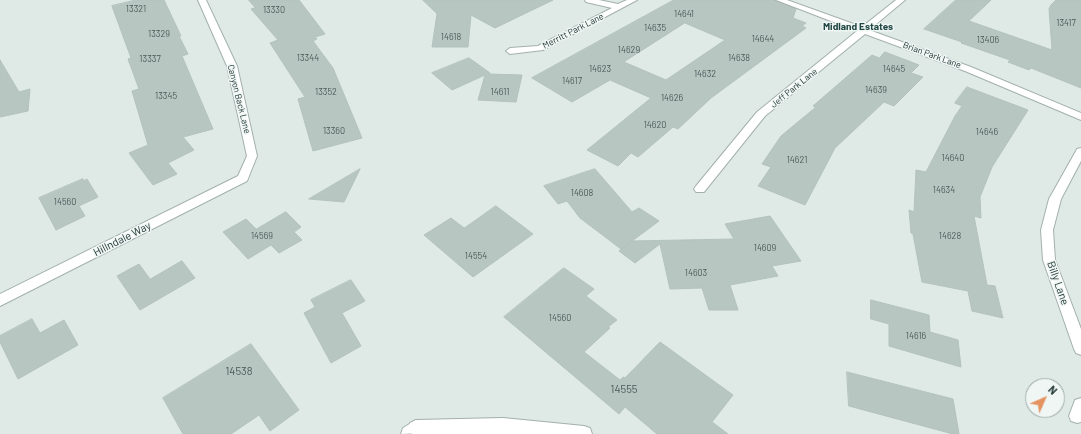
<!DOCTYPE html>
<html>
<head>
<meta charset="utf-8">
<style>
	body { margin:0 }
	#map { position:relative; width:1081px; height:434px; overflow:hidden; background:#dfe9e6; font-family:Barlow,sans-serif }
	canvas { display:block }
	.north { position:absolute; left:1025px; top:378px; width:40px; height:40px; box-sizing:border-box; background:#eff6f4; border:1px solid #9daaa8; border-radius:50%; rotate:45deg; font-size:11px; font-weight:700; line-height:16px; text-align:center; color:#223735 }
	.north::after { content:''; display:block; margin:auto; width:14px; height:18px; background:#e59361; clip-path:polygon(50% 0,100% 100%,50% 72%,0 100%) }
</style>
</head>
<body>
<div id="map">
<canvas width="1081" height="434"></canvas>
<div class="north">N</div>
</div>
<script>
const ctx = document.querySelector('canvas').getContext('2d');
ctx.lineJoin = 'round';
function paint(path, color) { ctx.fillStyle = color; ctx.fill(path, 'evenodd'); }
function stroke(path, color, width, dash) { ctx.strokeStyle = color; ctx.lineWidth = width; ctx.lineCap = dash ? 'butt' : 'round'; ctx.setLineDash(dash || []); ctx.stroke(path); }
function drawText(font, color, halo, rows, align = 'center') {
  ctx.font = font + ' Barlow,sans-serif'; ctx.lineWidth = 3; ctx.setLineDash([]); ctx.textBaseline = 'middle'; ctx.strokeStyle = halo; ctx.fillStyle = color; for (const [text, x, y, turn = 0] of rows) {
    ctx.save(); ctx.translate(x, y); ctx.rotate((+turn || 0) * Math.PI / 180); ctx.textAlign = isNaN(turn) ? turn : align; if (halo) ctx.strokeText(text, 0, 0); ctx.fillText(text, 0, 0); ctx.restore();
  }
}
const building = new Path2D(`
	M136,0H164L181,36H179L188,54L182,56L213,129L183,137L194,150L168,163L177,174L153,185L129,153L148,145L132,91L139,89L128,59L131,58L112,6Z
	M249,0H299L325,34L315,37L317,39L313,41L333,68L362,138L313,151L298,99L305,97L270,43L278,40L251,9L255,8Z
	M423,0H553L495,28L471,15L468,47H432L437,14Z
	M674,0H775L796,9L793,18L806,23L802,26L806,28L711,98L678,129L673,127L638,157L631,153L618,166L587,150L651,98L610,80L572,102L532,78ZM685,23L725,40L666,80L624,62Z
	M956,0H991L969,21L1052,50L1049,9L1051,5L1056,0H1081V88L1031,68L1029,70L1008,62L1010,60L961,43L962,42L924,29Z
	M885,52L919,65L911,73L923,77L894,106L884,102L835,148L805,205L758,186L771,167L762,164L781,136L816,107L813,106L872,55L879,58Z
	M469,58L490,73L488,74L522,75L516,102L478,100L485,75L452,90L432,73Z
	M0,60L19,92L30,89L28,111L0,117Z
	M967,87L1028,110L992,167L980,197L981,218L974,216L987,285L995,286L1003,318L972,311L968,291L922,282L913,234L911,233L909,210L914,212L916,170L926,172L955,116L962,106L955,103Z
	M360,169L344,202L309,199Z
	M595,169L632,212L639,208L659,221L632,241L734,239L725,224L770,216L801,261L772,266L778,276L730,285L738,310H709L702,288L670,289L660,244L635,263L619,251L632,241L621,249L580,218L567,201L558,204L544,186Z
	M83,179L84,181L87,179L98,197L79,206L85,216L56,230L39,198Z
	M496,206L533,234L473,277L424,235L451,218L464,228Z
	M286,212L301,227L294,232L302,240L279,253L271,245L248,259L223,232L246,219L256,229Z
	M182,261L195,278L140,310L117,276L139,264L150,279Z
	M564,268L594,289L586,296L617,320L608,327L610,328L584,352L620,380L623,377L625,378L660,342L733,395L712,422L728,434H657L625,407L619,414L504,317Z
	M351,280L365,301L342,313L361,346L331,363L304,313L315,307L311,300Z
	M871,300L929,315L930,332L958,340L961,367L889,346V324L871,319Z
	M32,319L40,333L64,320L78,345L18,379L0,342V336Z
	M251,344L299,410L270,431L259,415L231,434H183L163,398Z
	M847,372L953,399L959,434H953L849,406Z`);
const service = new Path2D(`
	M503,418L584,426L590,428L592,434H412L408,428L410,423L416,420Z`);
const minor = new Path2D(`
	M198,0H206L237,66L257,156L247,181L0,306V294L238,176L247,156L227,66Z
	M585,0H599L618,4L627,0H637L543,50L510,54L506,51L510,48L538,46L612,8L586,2Z
	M776,0H787L862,27L896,0H905L869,30L971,67L1081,113V120L965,71L865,34L765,116L704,192H696L694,189L696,186L757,112L857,31Z
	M1081,148V161L1061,199L1053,230L1055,260L1081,329V355L1076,353L1074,349L1043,260L1041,230L1049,199L1076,151L1077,149Z
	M1081,398V422L1077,423L1071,421L1069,416L1075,400Z
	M416,420L422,423L424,428L422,433L401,434L403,428Z`);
const numberNames = [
	["13321",136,9],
	["13330",274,10],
	["14641",684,14],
	["13417",1066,23],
	["14635",655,28],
	["13329",159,34],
	["14618",451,37],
	["14644",763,39],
	["13406",988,40],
	["14629",629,50],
	["13344",308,58],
	["14638",739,58],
	["13337",150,59],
	["14623",600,69],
	["14645",894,69],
	["14632",705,74],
	["14617",572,81],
	["14639",876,90],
	["13352",326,92],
	["14611",500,92],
	["13345",166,96],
	["14626",672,98],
	["14620",655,125],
	["13360",334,131],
	["14646",987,132],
	["14640",953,158],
	["14621",797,160],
	["14634",944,190],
	["14608",582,193],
	["14560",65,202],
	["14569",262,236],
	["14628",950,236],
	["14609",765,248],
	["14554",476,256],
	["14603",696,273],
	["14560",560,318],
	["14616",916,336]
];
const farStreetnames = [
	["Merritt Park Lane",573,31,-27],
	["Brian Park Lane",932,55,20],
	["Jeff Park Lane",794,88,-39],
	["Canyon Back Lane",239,99,76]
];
const farNeighbourhoodnames = [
	["Midland Estates",858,27]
];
const streetNames = [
	["Hillndale Way",122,239,-27],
	["Billy Lane",1058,283,71]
];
const nearNumbernames = [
	["14538",239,371],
	["14555",624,389]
];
paint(building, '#b8c6c2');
stroke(building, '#b2c2be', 1);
stroke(service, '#a3b0ad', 2);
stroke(minor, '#a3b0ad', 2);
paint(service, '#fff');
paint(minor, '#fff');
drawText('9px', '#485b58', null, numberNames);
drawText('9px', '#223735', '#eff6f4', farStreetnames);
drawText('bold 10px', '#204743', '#eff6f4', farNeighbourhoodnames);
drawText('11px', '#223735', '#eff6f4', streetNames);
drawText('11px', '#485b58', null, nearNumbernames);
</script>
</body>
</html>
